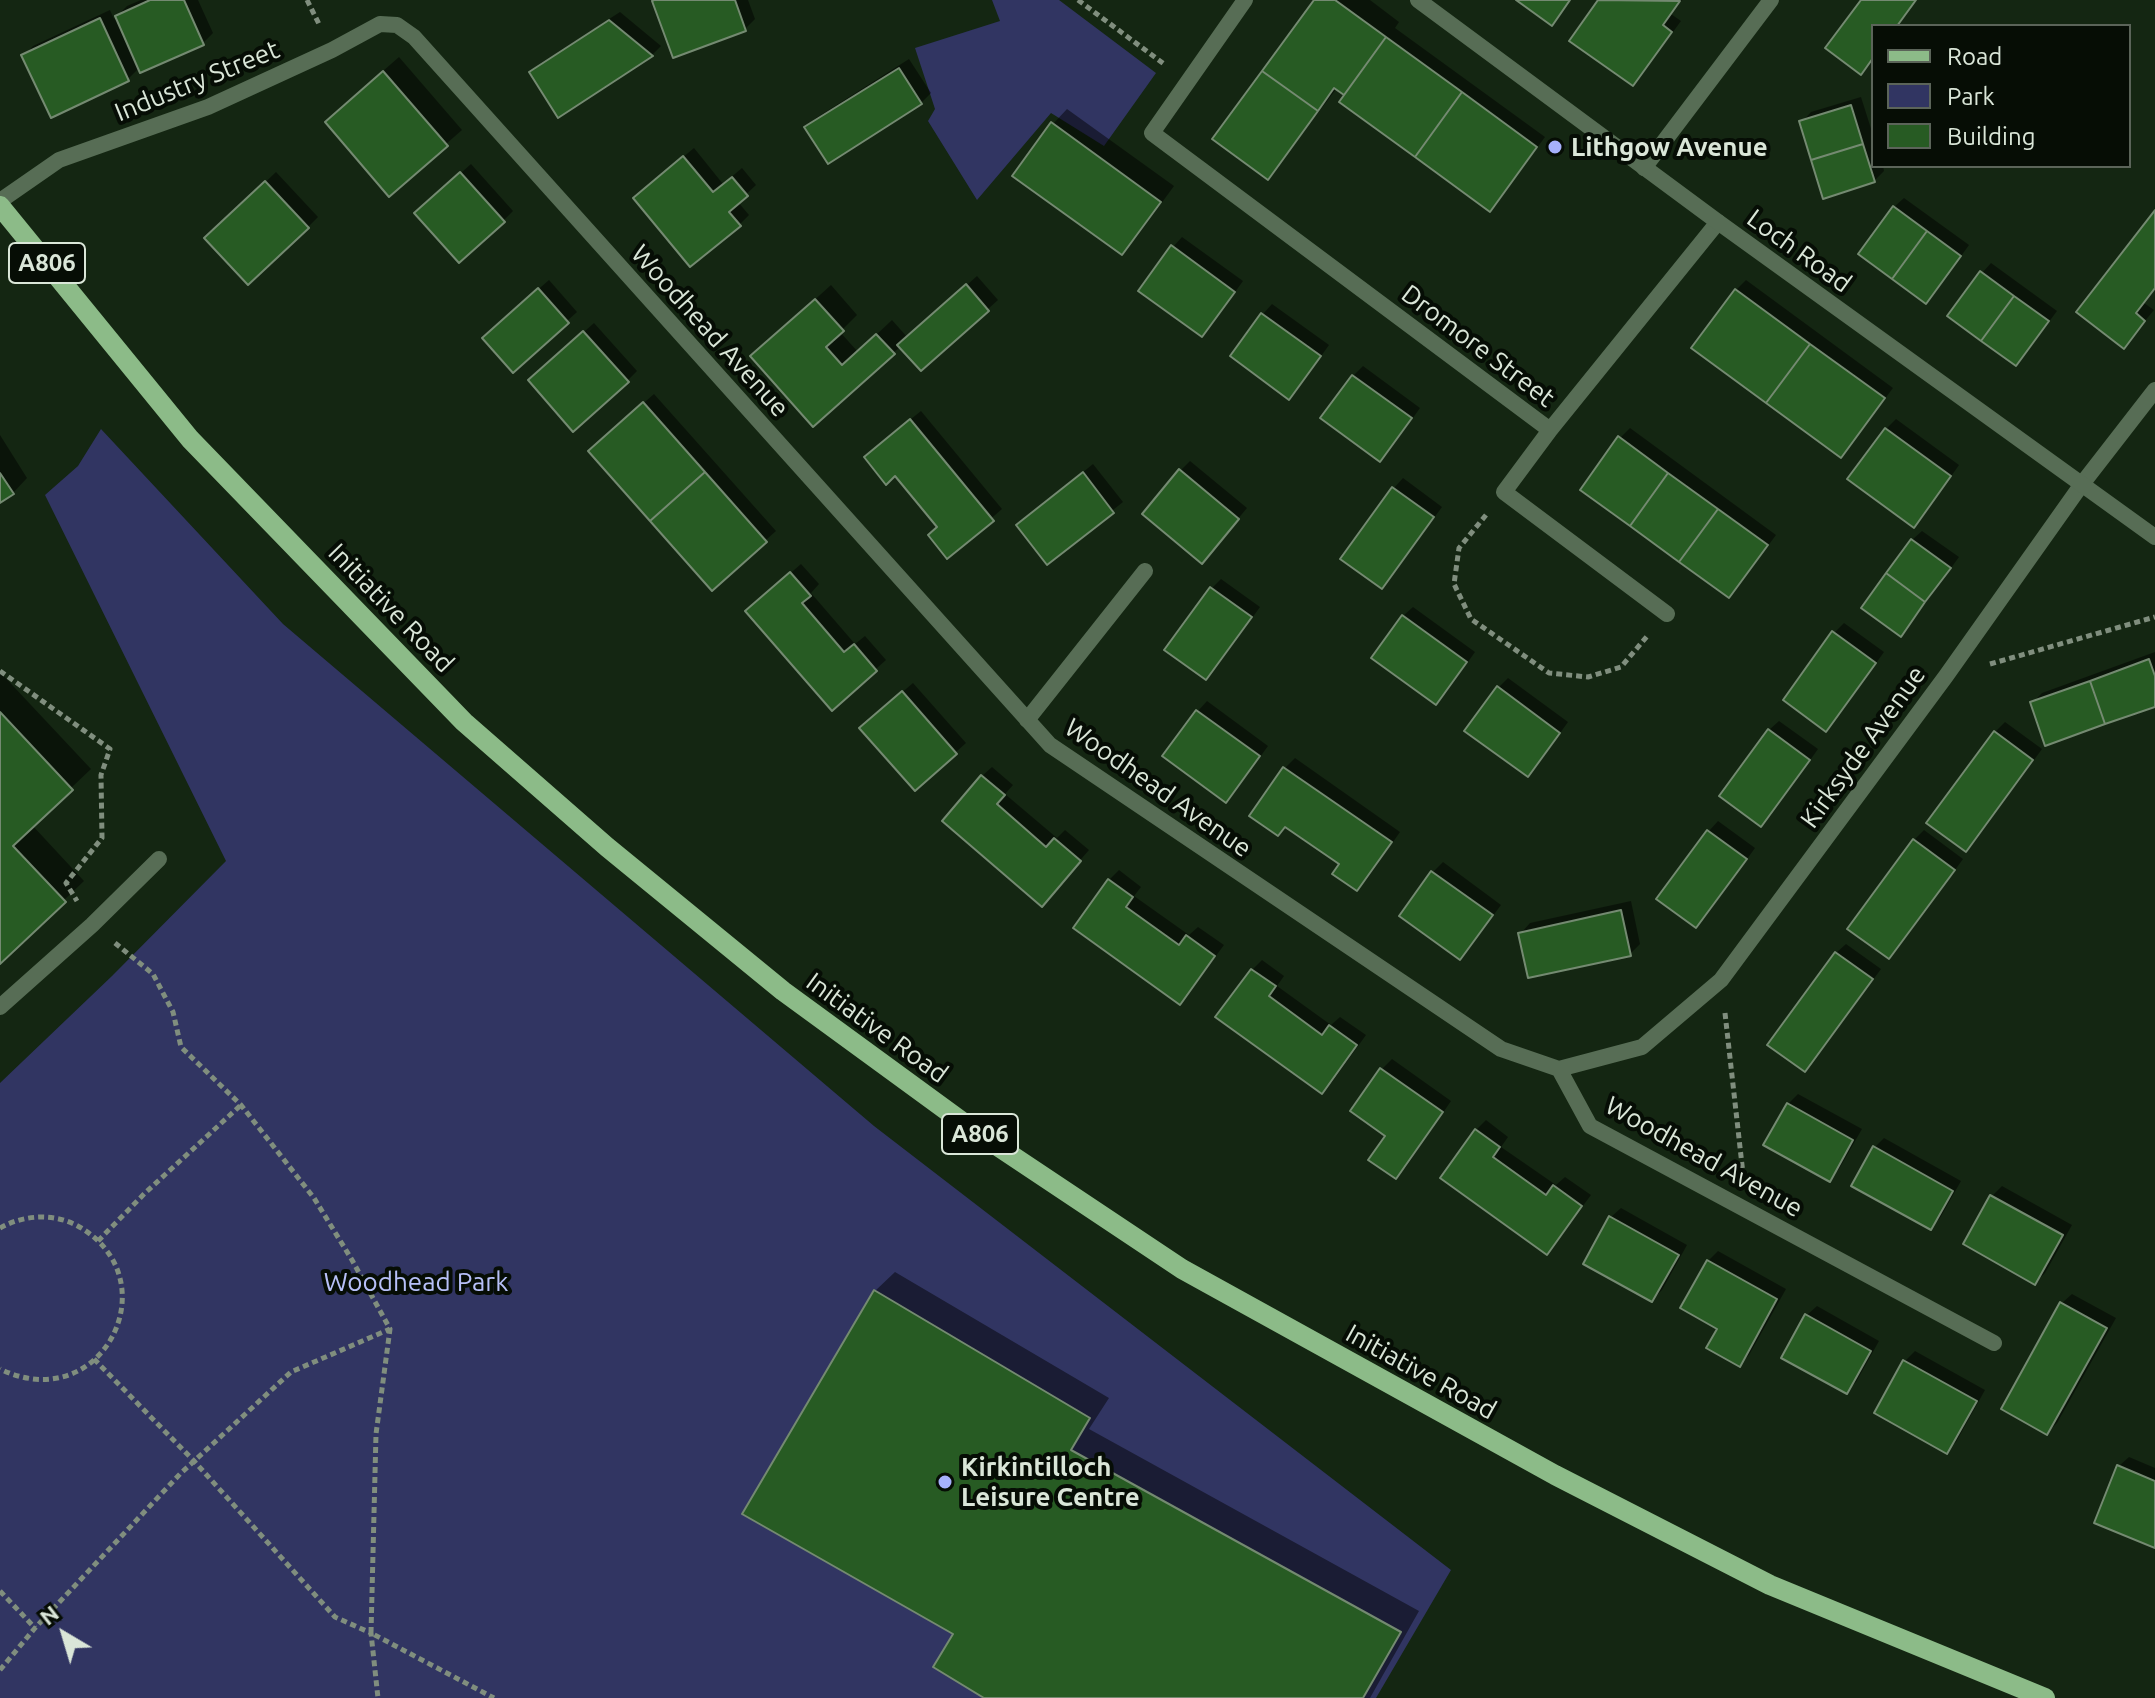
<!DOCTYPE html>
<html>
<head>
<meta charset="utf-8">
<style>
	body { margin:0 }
	#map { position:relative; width:2155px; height:1698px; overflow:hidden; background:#142612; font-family:Ubuntu,sans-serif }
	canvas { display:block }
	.legend { position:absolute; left:1871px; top:24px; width:260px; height:144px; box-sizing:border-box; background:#060d05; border:2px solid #5b6459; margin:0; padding:10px 14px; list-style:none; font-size:24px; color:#dae6d8 }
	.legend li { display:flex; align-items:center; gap:16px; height:40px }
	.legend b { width:40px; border:2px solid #5b6459 }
	.north { position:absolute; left:24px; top:1594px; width:80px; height:80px; -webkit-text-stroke:6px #060d05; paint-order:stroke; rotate:322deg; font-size:22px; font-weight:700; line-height:32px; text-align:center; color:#dae6d8 }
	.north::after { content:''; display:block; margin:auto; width:28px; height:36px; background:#dae6d8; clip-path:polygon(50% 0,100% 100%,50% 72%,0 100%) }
</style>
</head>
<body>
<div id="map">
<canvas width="2155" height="1698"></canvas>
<ul class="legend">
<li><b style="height:10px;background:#8cbb88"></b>Road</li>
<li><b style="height:22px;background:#313562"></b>Park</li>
<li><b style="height:22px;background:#275b23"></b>Building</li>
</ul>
<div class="north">N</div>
</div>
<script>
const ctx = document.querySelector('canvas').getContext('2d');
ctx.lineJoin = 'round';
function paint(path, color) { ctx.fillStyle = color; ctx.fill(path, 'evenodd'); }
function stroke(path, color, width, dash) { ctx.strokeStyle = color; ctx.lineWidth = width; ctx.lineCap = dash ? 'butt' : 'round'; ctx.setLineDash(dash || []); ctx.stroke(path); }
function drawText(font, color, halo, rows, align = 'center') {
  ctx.font = font + ' Ubuntu,sans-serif'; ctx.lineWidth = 8; ctx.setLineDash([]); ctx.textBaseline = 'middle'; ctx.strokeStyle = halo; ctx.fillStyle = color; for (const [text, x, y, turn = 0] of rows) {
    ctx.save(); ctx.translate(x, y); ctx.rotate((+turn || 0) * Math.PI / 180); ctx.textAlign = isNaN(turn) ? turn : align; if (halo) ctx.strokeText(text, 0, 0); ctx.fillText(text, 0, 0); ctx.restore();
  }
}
const green = new Path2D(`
	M992,0H1059L1156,73L1104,146L1051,113L977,200L928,121L935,109L915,48L1000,21Z
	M101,429L283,624L874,1126L1451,1570L1376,1698H0V1083L112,976L226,861L45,495L78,466Z`);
const shadow = new Path2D(`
	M141,0H198L213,33L203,43L141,70L140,67L128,79L52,116L24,56L33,46L110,10L114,19L127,6Z
	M656,0H748L755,19L745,29Z
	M1317,0H1370L1399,22L1395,28L1545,137L1499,199L1490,209L1337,88L1277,167Z
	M1601,0H1682L1671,14L1681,21L1642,74L1633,83L1572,40Z
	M620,12L661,46L652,55L559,115L531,72L541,63Z
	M399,57L462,130L389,194L342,107Z
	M909,59L931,93L921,103L806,127L816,118Z
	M1861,97L1873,135V166H1883L1884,171L1874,181L1802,122L1811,112Z
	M1067,109L1174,186L1136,238L1122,253L1053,124Z
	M694,148L723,184L742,168L756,185L738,202L749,215L739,225L646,188Z
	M471,164L513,211L503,221L427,203Z
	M276,172L318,217L308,227L207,238Z
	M1904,198L1969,245L1936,291L1926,301L1894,207Z
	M2155,213V289L2144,303L2154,310L2124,346Z
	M1182,237L1243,281L1211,325L1201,335L1173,247Z
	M1991,263L2057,311L2025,354L2016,363L1982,273Z
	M977,276L998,300L988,309L921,368L901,346L813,424L768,342L831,285L857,315L840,332L858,352L892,320L908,338Z
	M549,280L577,312L513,370L494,328Z
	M1746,280L1893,388L1850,445L1841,455L1736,290Z
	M1272,304L1329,345L1299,387L1289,397L1233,356L1263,314Z
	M594,323L637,371L627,381L540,371Z
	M1363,366L1420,408L1390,450L1380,459L1353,376Z
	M654,394L776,531L712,588L600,441Z
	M921,411L1002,509L948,556L939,526L876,447Z
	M1896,419L1959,465L1924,515L1914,525L1886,429Z
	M1630,428L1776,535L1738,586L1729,596L1620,438Z
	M0,435L27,478L13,493L0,501Z
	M1190,461L1247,508L1211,551L1180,471Z
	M1093,464L1123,502L1048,562L1018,525Z
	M1403,478L1442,507L1391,576L1382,586L1343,558L1394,488Z
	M1922,531L1959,557L1910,624L1900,634L1912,540Z
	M801,564L819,584L811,593L855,644L865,636L886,660L832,708L757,602Z
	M1221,579L1260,607L1216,668L1206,677L1212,588Z
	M1413,607L1475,652L1446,693L1436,702L1403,616Z
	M1844,623L1884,652L1836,719L1826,729L1834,633Z
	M2155,652V704L2032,703L2042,693Z
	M0,672L91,769L32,825L84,881L0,961Z
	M1508,678L1568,722L1537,765L1528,774L1498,688Z
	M913,683L966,743L916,788L872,718Z
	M1207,701L1268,746L1236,790L1226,800L1165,756L1198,711Z
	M1779,721L1818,749L1771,815L1761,825L1769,730Z
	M2005,722L2042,749L1976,840L1966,849L1995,732Z
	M1295,758L1400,832L1367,879L1357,889L1341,864L1286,825L1252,816L1285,768Z
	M992,767L1013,785L1005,794L1057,838L1065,830L1089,850L1042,904L982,776Z
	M1718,821L1755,848L1706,916L1696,925L1659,898L1709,831Z
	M1924,830L1963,859L1899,947L1889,957L1914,840Z
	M1443,862L1501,905L1469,948L1460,958L1401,915L1433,872Z
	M1119,870L1141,887L1134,896L1189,935L1198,927L1224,945L1189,992L1180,1002L1109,880Z
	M1631,901L1640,944L1630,954L1521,933L1530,923Z
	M1846,944L1881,969L1814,1060L1805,1070L1836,953Z
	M1262,960L1284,976L1277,986L1331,1025L1340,1017L1366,1035L1332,1082L1322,1092L1252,970Z
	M1392,1059L1451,1101L1406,1167L1396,1176L1388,1136L1353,1111L1382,1069Z
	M1798,1094L1862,1129L1839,1169L1830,1179L1788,1104Z
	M1486,1120L1508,1137L1501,1147L1556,1185L1565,1177L1591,1195L1556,1242L1547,1252L1443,1177L1476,1130Z
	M1884,1138L1961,1181L1940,1218L1930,1228L1874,1148Z
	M2002,1186L2072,1225L2045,1273L2035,1283L1965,1244L1992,1196Z
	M1621,1208L1687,1245L1662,1290L1652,1300L1611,1217Z
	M1718,1251L1786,1289L1749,1355L1740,1364L1720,1328L1708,1261Z
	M895,1272L1109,1398L1089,1429L1419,1611L1370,1698H988L875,1291Z
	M2072,1294L2116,1318L2057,1423L2047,1433L2062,1303Z
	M1817,1306L1879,1341L1856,1382L1846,1392L1807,1315Z
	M1915,1351L1985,1390L1956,1442L1946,1451L1876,1412L1905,1361Z
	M2129,1457L2155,1468V1546L2119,1466Z`);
const building = new Path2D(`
	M150,0H184L204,45L140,73L115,16Z
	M654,0H735L746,31L673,58L652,1Z
	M1314,0H1335L1386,37L1344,95L1334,88L1318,111L1262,71Z
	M1516,0H1570L1552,26Z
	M1598,0L1680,1L1663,25L1672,32L1633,86L1569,41Z
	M1861,0H1916L1897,26H1873V58L1861,75L1825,48Z
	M100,18L129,81L51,118L21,55Z
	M609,20L653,56L558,118L529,72Z
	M1386,37L1462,92L1415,157L1339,102Z
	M899,68L922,104L828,164L804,127Z
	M383,71L448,146L389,197L325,122Z
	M1262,71L1318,111L1268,180L1212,139Z
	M1462,92L1537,147L1490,212L1415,157Z
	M1851,105L1863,144L1811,160L1799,121Z
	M1051,122L1161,202L1122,255L1012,176Z
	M1863,144L1875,182L1823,199L1811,160Z
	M683,156L713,192L732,177L748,196L729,212L741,226L690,267L633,198Z
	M460,172L505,222L459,263L414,213Z
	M265,181L309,228L248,285L204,238Z
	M1893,206L1927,231L1892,279L1858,254Z
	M2155,210V288L2136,313L2145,321L2124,349L2076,312Z
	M1927,231L1961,256L1926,304L1892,279Z
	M1171,245L1235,292L1202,337L1138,291Z
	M1980,271L2014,296L1981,341L1947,316Z
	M966,284L989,311L921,371L897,345Z
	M538,288L569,323L513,373L482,338Z
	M1735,289L1810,344L1766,403L1691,348Z
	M2014,296L2049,321L2016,366L1981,341Z
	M815,299L844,331L826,347L842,365L876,334L895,354L813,427L750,356Z
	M1261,313L1321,356L1289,400L1230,356Z
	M583,331L629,382L573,432L528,380Z
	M1810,344L1885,398L1841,458L1766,403Z
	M1352,375L1412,418L1380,462L1320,418Z
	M643,402L705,472L650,521L588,451Z
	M910,419L994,521L947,559L928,535L937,527L895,476L886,485L864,457Z
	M1885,428L1951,476L1914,528L1847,479Z
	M1618,436L1668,473L1630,526L1580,490Z
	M1179,469L1239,519L1202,564L1142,514Z
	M705,472L767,542L712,591L650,521Z
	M1083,472L1114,513L1047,565L1016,525Z
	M0,473L14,494L0,503Z
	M1668,473L1718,509L1679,562L1630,526Z
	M1392,487L1434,517L1382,589L1340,559Z
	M1718,509L1768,545L1729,598L1679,562Z
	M1911,539L1951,568L1925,602L1886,573Z
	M790,572L811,596L802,603L844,652L854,644L877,671L832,711L745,611Z
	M1886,573L1925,602L1901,637L1861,608Z
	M1210,587L1252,617L1206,680L1164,650Z
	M1402,615L1467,662L1436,705L1371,658Z
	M1832,631L1876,663L1826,732L1783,700Z
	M2149,659L2155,676V707L2105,724L2090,681Z
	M2090,681L2105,724L2045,746L2030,702Z
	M1497,686L1560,733L1528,777L1464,731Z
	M902,691L957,754L915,791L859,728Z
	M1196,710L1260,756L1226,803L1162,756Z
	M0,712L73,790L13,846L66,902L0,964Z
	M1768,729L1810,760L1761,827L1719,796Z
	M1994,731L2033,760L1966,852L1926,823Z
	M1283,767L1392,842L1357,891L1332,874L1339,864L1285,827L1278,836L1249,816Z
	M981,775L1005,795L997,804L1046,847L1054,838L1081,861L1042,907L942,821Z
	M1707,830L1747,859L1696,928L1656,899Z
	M1913,839L1955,870L1889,959L1847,929Z
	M1431,871L1493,915L1460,960L1399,916Z
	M1108,879L1133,897L1126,907L1179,945L1186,935L1215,956L1180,1005L1073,928Z
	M1621,910L1631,956L1528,978L1518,933Z
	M1835,952L1873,979L1805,1072L1767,1045Z
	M1251,969L1276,986L1269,996L1322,1035L1329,1025L1357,1045L1322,1094L1215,1017Z
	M1380,1068L1443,1112L1396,1179L1368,1160L1385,1136L1350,1111Z
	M1787,1103L1853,1140L1830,1182L1763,1145Z
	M1475,1129L1500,1147L1493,1157L1546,1195L1553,1185L1582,1206L1547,1255L1440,1178Z
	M1873,1146L1953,1191L1931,1230L1851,1186Z
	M1990,1195L2063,1235L2035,1285L1963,1244Z
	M1609,1216L1679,1255L1652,1302L1583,1264Z
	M1707,1260L1777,1299L1740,1367L1706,1348L1717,1329L1680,1308Z
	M874,1290L1090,1418L1071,1450L1401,1632L1363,1698H984L933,1667L953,1634L742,1514Z
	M2060,1302L2107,1328L2047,1435L2001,1409Z
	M1805,1314L1871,1351L1847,1394L1781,1358Z
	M1903,1360L1977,1401L1947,1454L1874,1413Z
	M2117,1465L2155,1481V1548L2094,1523Z`);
const path = new Path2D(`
	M307,0L319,24
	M1078,0L1164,64
	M1486,515L1459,548L1454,584L1471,619L1549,673L1588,677L1621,667L1649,634
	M1990,664L2155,617
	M0,671L110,749L101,775L102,838L66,883L77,901
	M115,943L153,974L173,1012L181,1047L241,1105L314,1198L352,1260L390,1329L376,1434L371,1633L494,1698
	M1725,1013L1743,1174
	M0,1228C23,1215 52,1213 76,1225C173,1277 103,1419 0,1369
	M98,1241L145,1193L241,1105
	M94,1359L194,1461L335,1617L371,1633L378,1698
	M0,1591L35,1628
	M0,1670L35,1628L180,1474L291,1372L390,1329`);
const service = new Path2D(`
	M0,1007L92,925L159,859`);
const minor = new Path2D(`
	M1245,0L1152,133L1550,430L1504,492L1667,614
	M1644,168L1771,0
	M0,201L59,160L208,107L332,50L380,24L397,25L414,37L1050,745L1501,1049L1559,1069L1590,1126L1994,1343
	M1550,430L1718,222
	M1027,720L1145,571
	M1559,1069L1642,1047L1721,980L1946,676L2082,484L2155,390`);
const tertiary = new Path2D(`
	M1418,0L1718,222L2155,537`);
const primary = new Path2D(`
	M0,206L190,439L464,722L607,847L783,991L972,1129L1182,1269L1555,1475L1770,1585L2045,1698`);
const markers = [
	[1555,147,8,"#a6b1fc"],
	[945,1482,8,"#a6b1fc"]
];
const shields = [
	[47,263,76],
	[980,1134,76]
];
const shieldNames = [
	["A806",47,263],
	["A806",980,1134]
];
const streetNames = [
	["Industry Street",197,81,-22],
	["Loch Road",1799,251,36],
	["Woodhead Avenue",710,331,48],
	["Dromore Street",1478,346,37],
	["Initiative Road",391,608,46],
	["Kirksyde Avenue",1863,747,-54],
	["Woodhead Avenue",1158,788,35],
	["Initiative Road",877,1028,36],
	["Woodhead Avenue",1704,1157,29],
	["Initiative Road",1421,1372,29]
];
const poiNames = [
	["Lithgow Avenue",1571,147],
	["Kirkintilloch",961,1467],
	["Leisure Centre",961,1497]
];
const parkNames = [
	["Woodhead Park",416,1282]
];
paint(green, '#313562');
paint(shadow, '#0007');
paint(building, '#275b23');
stroke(building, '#748a71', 2);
stroke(path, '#808e7e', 5, [6, 4]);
stroke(service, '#576d55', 16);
stroke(minor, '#576d55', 16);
stroke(tertiary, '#576d55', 16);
stroke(primary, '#8cbb88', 20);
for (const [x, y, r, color] of markers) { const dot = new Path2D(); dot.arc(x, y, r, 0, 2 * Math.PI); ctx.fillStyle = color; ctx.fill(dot); stroke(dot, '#060d05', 3); }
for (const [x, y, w] of shields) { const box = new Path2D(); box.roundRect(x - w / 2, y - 20, w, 40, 6); ctx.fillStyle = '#060d05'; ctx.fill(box); stroke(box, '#dae6d8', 2); }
drawText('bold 24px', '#dae6d8', null, shieldNames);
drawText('26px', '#dae6d8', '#060d05', streetNames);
drawText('bold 26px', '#dae6d8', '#060d05', poiNames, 'left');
drawText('26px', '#b7c0f8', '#060d05', parkNames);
</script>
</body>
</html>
